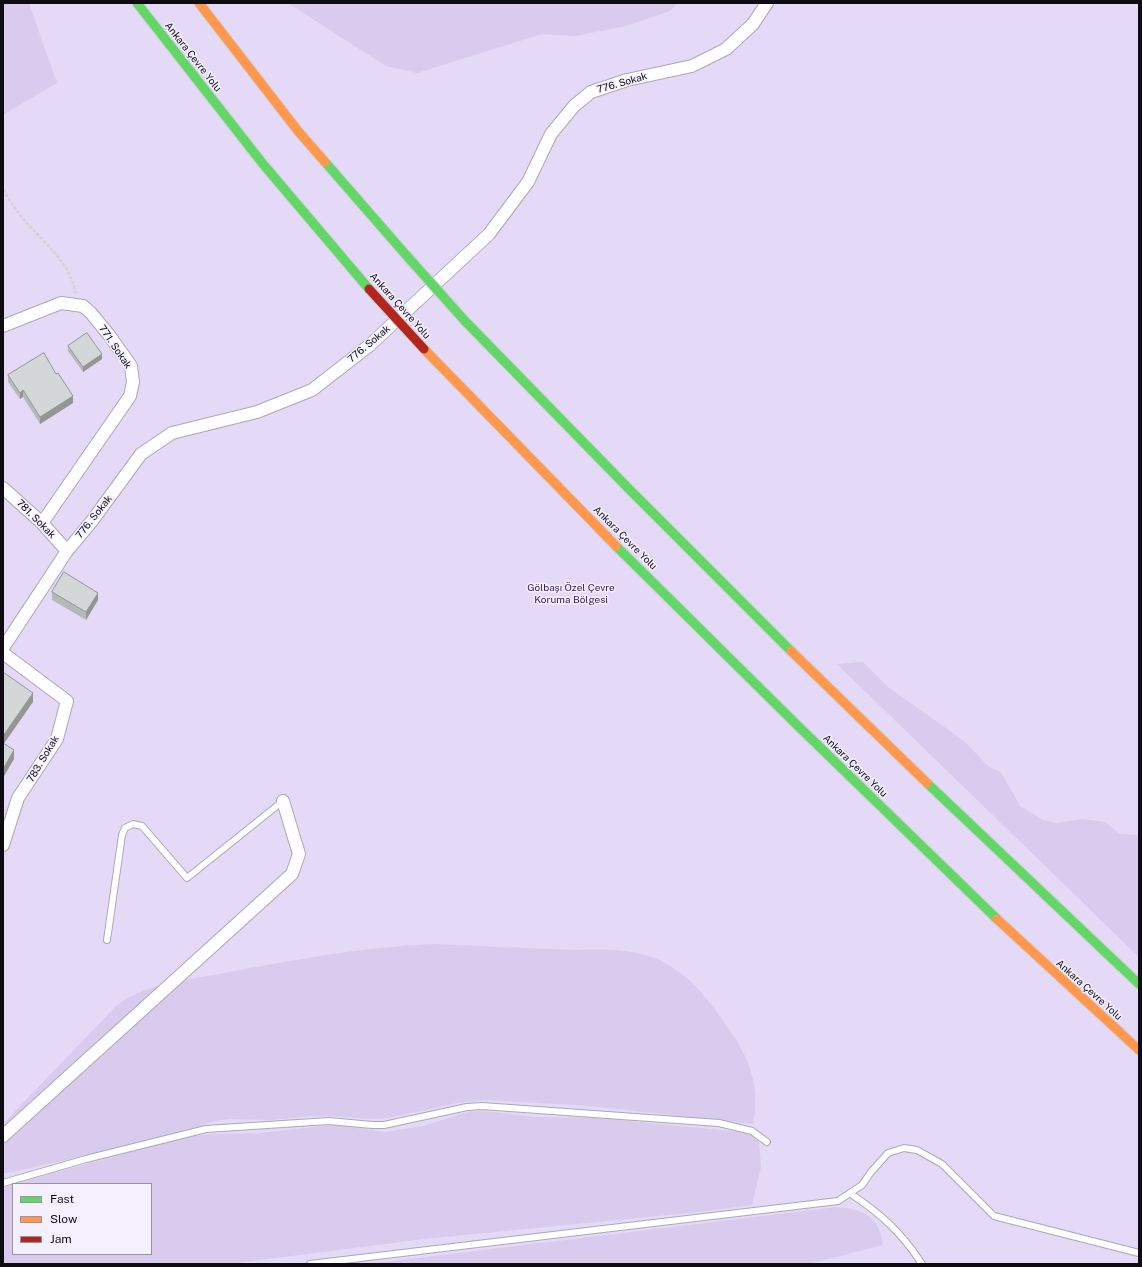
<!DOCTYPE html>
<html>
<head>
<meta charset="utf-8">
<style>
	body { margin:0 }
	#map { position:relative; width:1142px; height:1267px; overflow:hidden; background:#f6f4fc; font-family:"Public Sans",sans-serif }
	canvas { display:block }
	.frame { position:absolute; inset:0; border:4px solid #0f0b13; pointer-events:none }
	.legend { position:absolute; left:12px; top:1183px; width:140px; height:72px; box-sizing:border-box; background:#f5f0ff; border:1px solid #9994a1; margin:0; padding:5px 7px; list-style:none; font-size:12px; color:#0f0b13 }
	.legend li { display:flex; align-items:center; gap:8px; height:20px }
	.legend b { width:20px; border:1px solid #9994a1 }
</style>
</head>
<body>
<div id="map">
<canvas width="1142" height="1267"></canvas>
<div class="frame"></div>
<ul class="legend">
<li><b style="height:5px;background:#63d668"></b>Fast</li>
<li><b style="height:5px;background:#ff974d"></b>Slow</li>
<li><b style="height:5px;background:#b3261e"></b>Jam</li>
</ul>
</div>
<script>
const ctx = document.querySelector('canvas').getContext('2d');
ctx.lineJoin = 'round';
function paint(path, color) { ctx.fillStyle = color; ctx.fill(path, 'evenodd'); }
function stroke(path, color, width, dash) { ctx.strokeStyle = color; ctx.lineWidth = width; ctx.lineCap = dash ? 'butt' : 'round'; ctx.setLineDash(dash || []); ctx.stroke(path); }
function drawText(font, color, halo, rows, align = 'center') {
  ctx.font = font + ' "Public Sans",sans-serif'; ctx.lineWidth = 3; ctx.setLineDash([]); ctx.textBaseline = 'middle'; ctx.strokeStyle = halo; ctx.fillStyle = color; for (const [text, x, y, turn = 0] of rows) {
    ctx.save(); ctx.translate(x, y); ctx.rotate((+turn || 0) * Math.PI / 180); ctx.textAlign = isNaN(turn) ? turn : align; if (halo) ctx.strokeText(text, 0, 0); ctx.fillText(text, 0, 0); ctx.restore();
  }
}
const green = new Path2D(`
	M3,3H1139V1264H3ZM13,1184H151V1254H13Z`);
const forest = new Path2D(`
	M3,3H29L57,83L3,115Z
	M288,3H678L670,11L626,26L575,36L542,34L417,73L386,66Z
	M863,662L888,687L964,741L989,767L1001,772L1020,806L1043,820L1057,823L1082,819L1105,822L1120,834L1139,835V957L837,664Z
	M433,944C479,946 526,948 573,950C597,950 625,948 648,956C659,959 671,966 680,973C700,986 714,1009 728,1028C749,1056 761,1089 753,1124L590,1106L485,1100L457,1103L388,1118L371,1119L336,1116H311L273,1120L228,1119L207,1123L182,1134L3,1174V1124L117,1005C148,983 187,980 224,973C293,960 363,947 433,944Z
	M471,1111L493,1112L535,1117L598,1118L750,1133L759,1142L761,1167L752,1205L699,1212L424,1239L229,1264H3V1188L13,1184V1254H151V1184H13L183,1138L211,1134L259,1133L334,1125L385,1132L423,1126Z
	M837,1207C863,1209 880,1217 883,1245L809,1264H368Z`);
const path = new Path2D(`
	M3,190C10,201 17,212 26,222C46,245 71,263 76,295`);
const lane = new Path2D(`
	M107,940L122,835L125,828L133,824L142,826L187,878L283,801
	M3,1183L86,1159L206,1129L329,1121L372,1125H384L467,1107L482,1106L719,1123L752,1131L767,1142
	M851,1194C881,1214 902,1233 922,1264
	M310,1264L838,1201L862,1185L871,1172L888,1153L904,1148L917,1150L942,1164L994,1216L1139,1253`);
const street = new Path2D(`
	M3,326L61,303L83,306L91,313L109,335L131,366L133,382L130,396L42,523
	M3,488L42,523L67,551
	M3,648L67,551L92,521L141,454L172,433L257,412L312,390L370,345L489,234L528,182L551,134L574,106L591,92L627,80L692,66L726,49L753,24L767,3
	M3,653L67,701L57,739L18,798L3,845
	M3,1136L292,874L299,854L283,801`);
const fast = new Path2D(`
	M137,3L263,164L369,289
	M325,162L406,255
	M465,321L630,490L791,651
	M616,546L796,724L997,919
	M927,783L1139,984`);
const slow = new Path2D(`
	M199,3L298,131L325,162
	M424,349L616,546
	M791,651L927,783
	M997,919L1139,1050`);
const fastBridge = new Path2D(`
	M406,255L465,321`);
const jamBridge = new Path2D(`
	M369,289L424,349`);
const wall = new Path2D(`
	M68,346L102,359L83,372L68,351Z
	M8,375L73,403L40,424L23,397L20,399L8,382Z
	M52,592L98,600L86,620L52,600Z`);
const shadedWall = new Path2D(`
	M102,354V359L83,372V367Z
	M23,390V397L20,399V393Z
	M73,396V403L40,424V417Z
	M98,593V600L86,620V612Z
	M33,693V702L3,745V736Z
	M14,750V759L3,778V769Z`);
const building = new Path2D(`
	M87,333L102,354L83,367L68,346Z
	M44,353L56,374L58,373L73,396L40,417L23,390L20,393L8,375Z
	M64,572L98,593L86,612L52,592Z
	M3,672L33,693L3,736Z
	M3,743L14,750L3,769Z`);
const streetNames = [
	["Ankara Çevre Yolu",193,57,52],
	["776. Sokak",622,83,-16],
	["Ankara Çevre Yolu",400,306,48],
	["776. Sokak",369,344,-40],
	["771. Sokak",115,347,56],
	["776. Sokak",94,517,-52],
	["781. Sokak",36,519,45],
	["Ankara Çevre Yolu",625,538,45],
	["783. Sokak",43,759,-59],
	["Ankara Çevre Yolu",855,766,44],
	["Ankara Çevre Yolu",1089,990,42]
];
const parkNames = [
	["Gölbaşı Özel Çevre",571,588],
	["Koruma Bölgesi",571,600]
];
paint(green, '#e4d9f6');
paint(forest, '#d8cbed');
stroke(lane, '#aca9b1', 8);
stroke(street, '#aca9b1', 14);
stroke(fast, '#d1cfd4', 11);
stroke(slow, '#d1cfd4', 11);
stroke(path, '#d3d2d5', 2.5, [3, 2]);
stroke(lane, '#fefdff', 6);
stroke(street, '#fefdff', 12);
stroke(fast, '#63d668', 9);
stroke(slow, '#ff974d', 9);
stroke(fastBridge, '#d1cfd4', 11, []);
stroke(jamBridge, '#d1cfd4', 11, []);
stroke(fastBridge, '#63d668', 9);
stroke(jamBridge, '#b3261e', 9);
paint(wall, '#b6b9b9');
paint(shadedWall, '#949696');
paint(building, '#d4d7d7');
stroke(building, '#949696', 1);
drawText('10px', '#0f0b13', '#f5f0ff', streetNames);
drawText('10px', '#371757', '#f5f0ff', parkNames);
</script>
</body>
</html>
